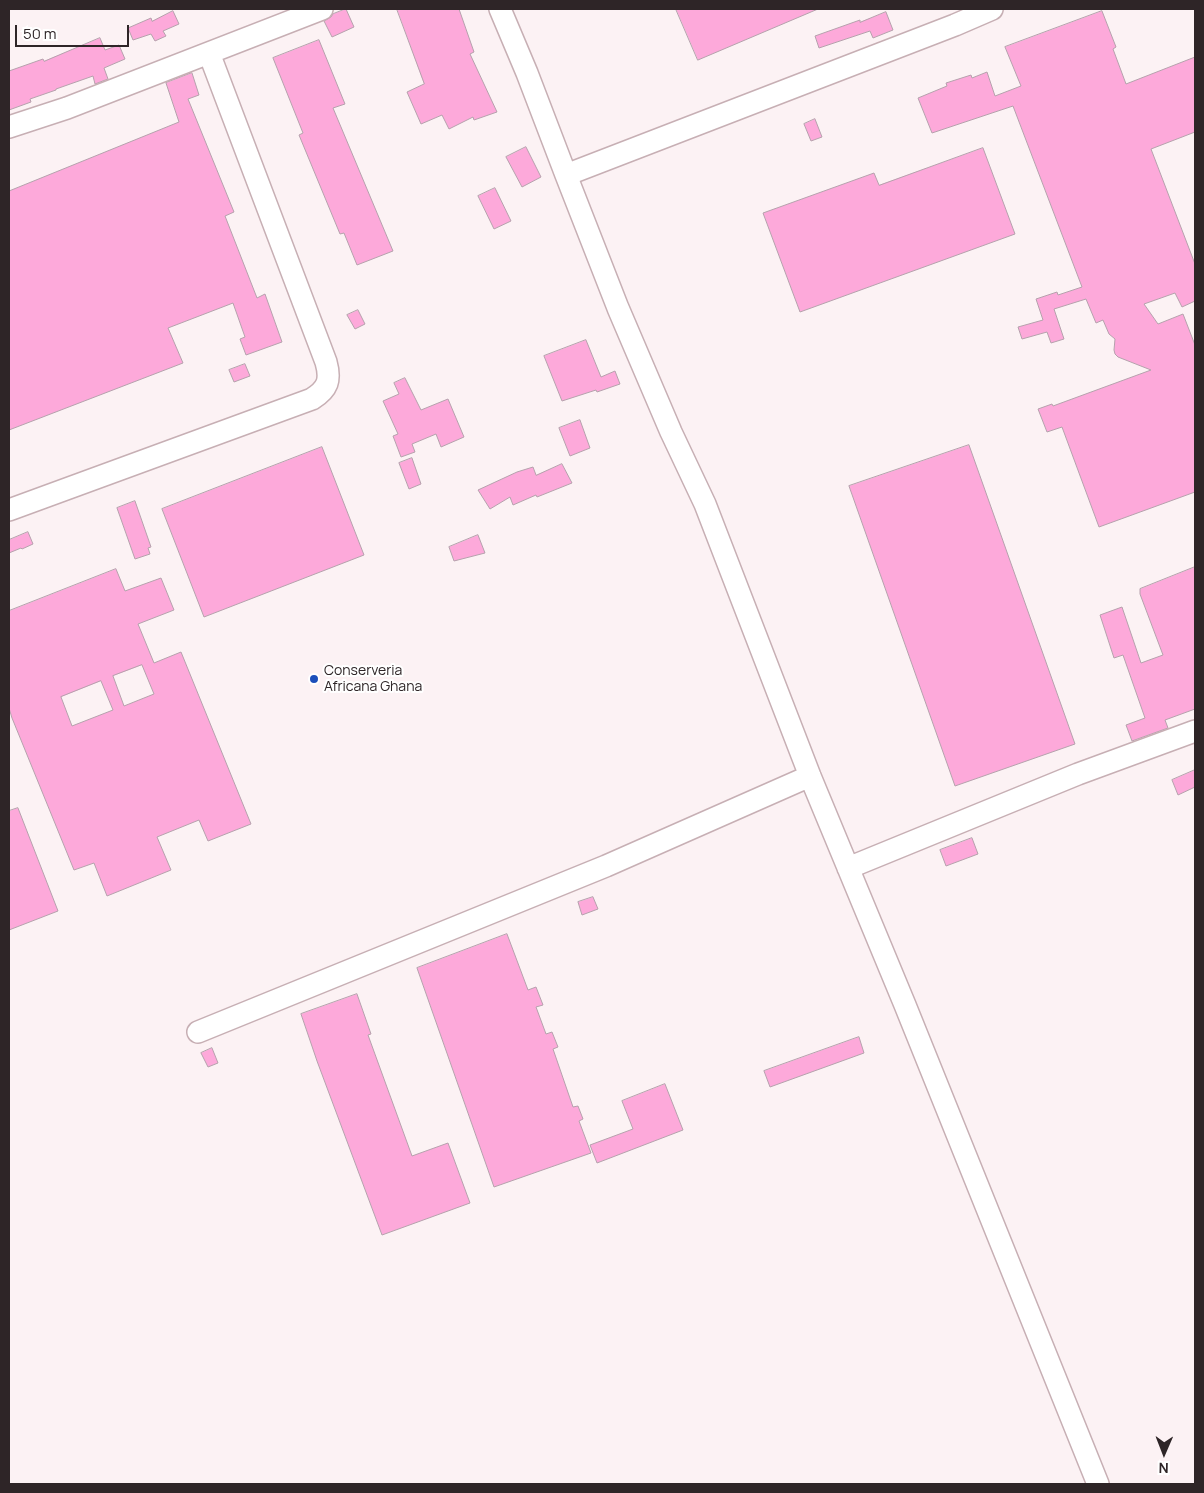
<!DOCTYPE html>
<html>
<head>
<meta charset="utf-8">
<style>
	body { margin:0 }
	#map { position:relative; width:1204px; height:1493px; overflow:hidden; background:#fcf2f4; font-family:Manrope,sans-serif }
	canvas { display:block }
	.frame { position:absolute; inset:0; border:10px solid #2e2527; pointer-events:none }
	.north { position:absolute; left:1139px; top:1428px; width:50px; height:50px; -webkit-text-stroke:4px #fff; paint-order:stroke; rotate:181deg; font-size:14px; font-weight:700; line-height:20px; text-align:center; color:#2e2527 }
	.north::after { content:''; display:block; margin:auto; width:18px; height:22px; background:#2e2527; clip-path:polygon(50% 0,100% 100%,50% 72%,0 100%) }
	.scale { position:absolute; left:15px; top:25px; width:114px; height:22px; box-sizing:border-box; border:2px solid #2e2527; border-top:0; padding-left:6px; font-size:15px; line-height:18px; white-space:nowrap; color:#2e2527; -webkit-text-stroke:4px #fff; paint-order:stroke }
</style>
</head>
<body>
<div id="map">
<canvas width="1204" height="1493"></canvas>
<div class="frame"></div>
<div class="north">N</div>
<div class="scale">50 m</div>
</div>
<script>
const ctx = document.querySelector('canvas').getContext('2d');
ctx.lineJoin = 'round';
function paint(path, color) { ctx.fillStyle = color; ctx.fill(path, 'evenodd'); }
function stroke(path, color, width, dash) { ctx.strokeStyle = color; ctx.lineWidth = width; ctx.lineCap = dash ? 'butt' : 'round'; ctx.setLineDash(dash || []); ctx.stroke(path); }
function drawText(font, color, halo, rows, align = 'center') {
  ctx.font = font + ' Manrope,sans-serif'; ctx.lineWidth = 4; ctx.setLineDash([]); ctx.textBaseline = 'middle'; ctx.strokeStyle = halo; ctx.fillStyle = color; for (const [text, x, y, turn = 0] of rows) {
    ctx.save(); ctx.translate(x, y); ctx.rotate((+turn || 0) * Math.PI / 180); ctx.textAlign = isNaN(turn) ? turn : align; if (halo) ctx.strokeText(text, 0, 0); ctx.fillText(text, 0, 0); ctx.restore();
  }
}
const building = new Path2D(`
	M346,9L354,27L332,37L324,21L331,17L333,14Z
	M397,9H459L474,52L470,54L497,112L474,120L473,117L449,129L442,115L421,124L407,92L424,84Z
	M676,9H818L698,60Z
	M173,11L179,24L163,31L166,36L155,41L151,34L133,40L128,28L151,18L152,21Z
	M1102,11L1116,47L1113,49L1126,84L1195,57V132L1151,149L1195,264V301L1182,307L1175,293L1144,304L1158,324L1183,314L1195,345V492L1099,527L1062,427L1047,432L1038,409L1052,404L1053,406L1151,370L1118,357L1115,354L1114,350L1115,339L1109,334L1103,320L1096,323L1086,299L1054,309L1064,339L1051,343L1047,332L1022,339L1018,327L1043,320L1036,299L1057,292L1058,295L1082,287L1013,106L932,133L918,98L947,86L946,83L971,75L972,78L987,72L995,96L1021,86L1005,47Z
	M886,12L893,30L873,38L870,31L819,48L815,36L860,20V22Z
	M100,38L105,50L119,45L125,59L104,68L108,79L95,84L93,76L56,89V90L30,99L31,102L9,110V71L43,59L44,61Z
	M319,40L345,104L333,108L393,251L357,265L344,233L340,234L299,135L303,133L273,58Z
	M192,73L199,95L188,99L234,212L225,216L257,298L265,294L282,342L246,355L240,339L245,337L233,303L168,328L183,363L9,430V191L179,122L166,83Z
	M815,119L822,137L811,141L804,124Z
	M526,147L541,177L522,187L506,157Z
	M983,148L1015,234L800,312L763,213L874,173L879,185Z
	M495,188L511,221L494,229L478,196Z
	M358,310L365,324L355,329L347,315Z
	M586,340L601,377L615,371L620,384L597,392L596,390L562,401L544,356Z
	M245,364L250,376L234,382L229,370Z
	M405,378L421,410L448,399L464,437L441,447L436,434L412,444L415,452L401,457L393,436L398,434L383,401L399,394L394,383Z
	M580,420L590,448L570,456L559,428Z
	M969,445L1075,744L955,786L849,486Z
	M322,447L364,555L204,617L162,509Z
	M412,458L421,484L409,489L399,463Z
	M562,464L572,483L537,497L536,495L513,505L510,497L490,509L478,490L517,472L533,467L536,475Z
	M135,501L151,547L148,548L150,554L135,559L117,508Z
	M28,532L33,544L22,549L21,548L9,553V540Z
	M478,535L485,553L454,561L449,547Z
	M1195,567V709L1165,720L1168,728L1132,741L1126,725L1145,718L1123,655L1114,658L1100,615L1122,607L1141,663L1163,655L1140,594V589Z
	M116,569L125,591L161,578L174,610L138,624L154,663L181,652L251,824L208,841L199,820L157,837L171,870L107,896L94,863L74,870L12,718L9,708V611ZM142,665L154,694L124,706L113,676ZM101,681L113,710L72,726L61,697Z
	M1195,770V787L1178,795L1172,780Z
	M18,808L58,911L9,930V811Z
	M972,838L978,854L946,866L940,850Z
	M593,897L598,909L582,915L578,902Z
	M507,934L528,990L536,987L543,1005L536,1007L546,1034L552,1032L558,1047L553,1049L573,1107L578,1106L583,1119L579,1121L591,1153L494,1187L417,968Z
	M357,994L371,1034L368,1035L412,1156L448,1143L470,1203L382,1235L317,1061L301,1014Z
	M859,1037L864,1053L770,1087L764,1071Z
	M212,1048L218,1063L208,1067L201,1053Z
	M665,1084L683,1130L597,1163L590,1145L633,1129L622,1101Z`);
const minor = new Path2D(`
	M500,9L527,73L566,175L618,308L671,432L705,504L810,776L905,1005L1098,1484
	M9,127L67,108L322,9
	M566,175L955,25L992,9
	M9,510L312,399C328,389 331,380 326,362L209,53
	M848,868L1078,774L1195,731
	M198,1032L606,866L810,776`);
const markers = [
	[314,679,5,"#1b4eba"]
];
const poiNames = [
	["Conserveria",324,671],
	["Africana Ghana",324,687]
];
paint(building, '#fda9da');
stroke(building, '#b5a1ac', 1);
stroke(minor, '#c7afb4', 24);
stroke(minor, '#fff', 21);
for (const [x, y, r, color] of markers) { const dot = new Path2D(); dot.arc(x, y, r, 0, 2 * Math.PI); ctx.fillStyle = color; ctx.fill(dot); stroke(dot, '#fff', 2); }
drawText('14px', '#2e2527', '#fff', poiNames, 'left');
</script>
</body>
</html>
